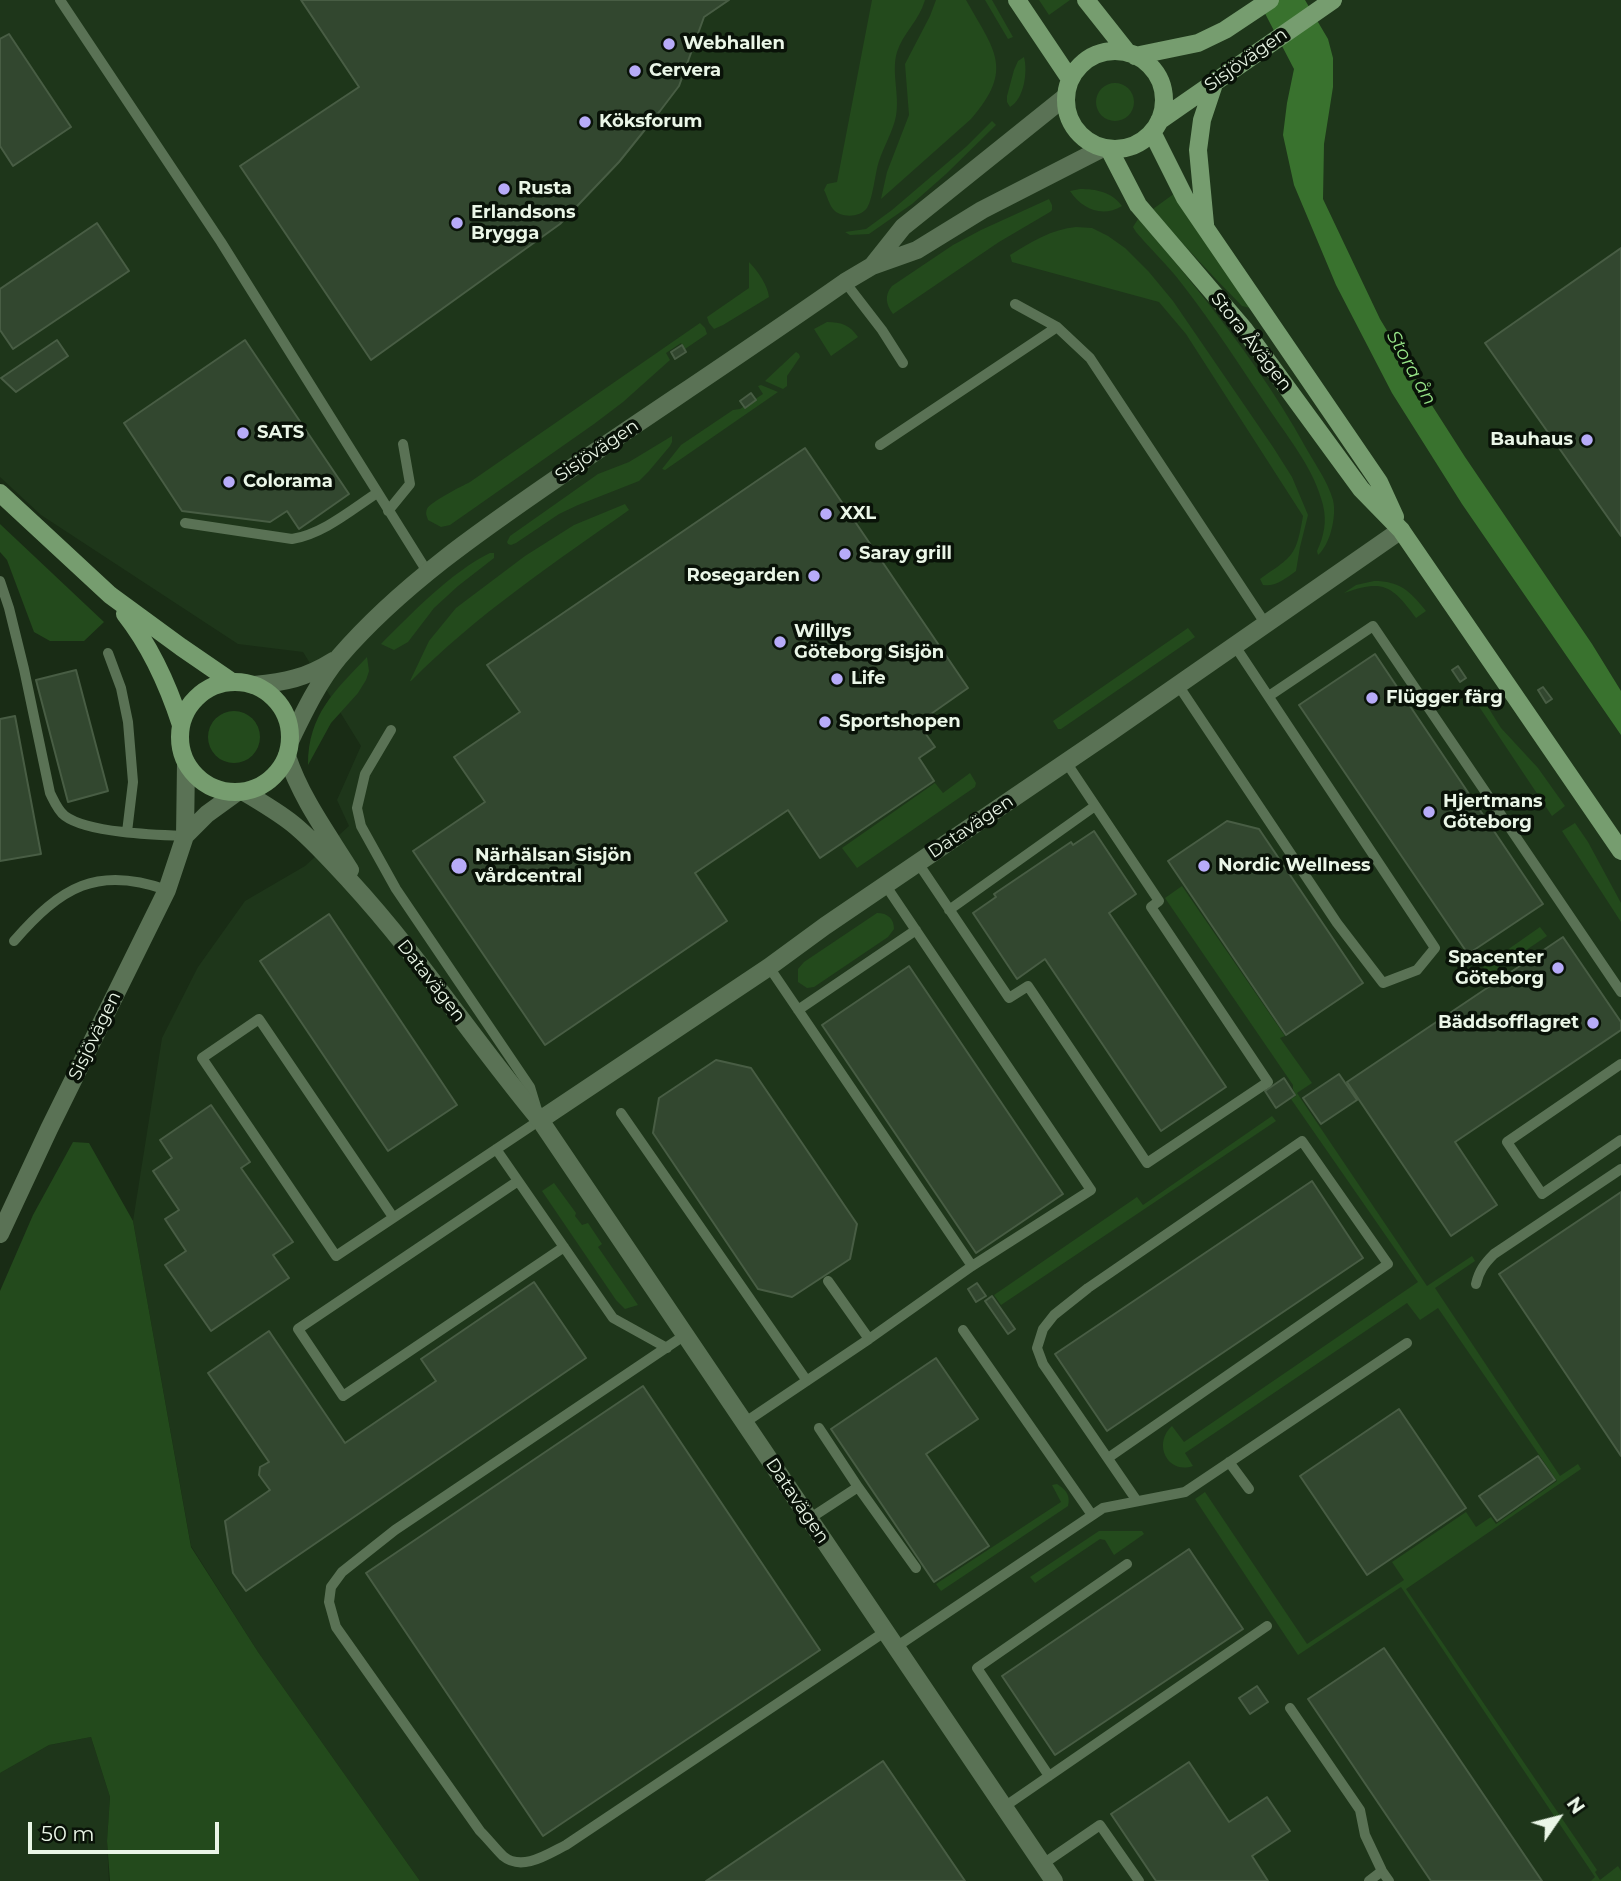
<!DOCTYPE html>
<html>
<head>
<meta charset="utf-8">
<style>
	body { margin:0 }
	#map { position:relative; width:1621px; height:1881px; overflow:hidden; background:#192c15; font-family:Montserrat,sans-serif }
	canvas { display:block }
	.north { position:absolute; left:1523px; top:1783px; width:70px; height:70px; -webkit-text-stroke:5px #091208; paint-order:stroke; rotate:55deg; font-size:19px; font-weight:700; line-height:28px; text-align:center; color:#eaf6e7 }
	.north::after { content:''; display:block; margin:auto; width:24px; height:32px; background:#eaf6e7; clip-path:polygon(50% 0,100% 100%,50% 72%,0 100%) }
	.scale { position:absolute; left:28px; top:1822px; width:191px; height:32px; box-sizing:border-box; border:4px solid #eaf6e7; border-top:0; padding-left:9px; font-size:21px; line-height:24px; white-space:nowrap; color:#eaf6e7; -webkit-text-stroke:5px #091208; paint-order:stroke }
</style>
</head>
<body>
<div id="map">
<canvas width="1621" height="1881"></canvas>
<div class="north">N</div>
<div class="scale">50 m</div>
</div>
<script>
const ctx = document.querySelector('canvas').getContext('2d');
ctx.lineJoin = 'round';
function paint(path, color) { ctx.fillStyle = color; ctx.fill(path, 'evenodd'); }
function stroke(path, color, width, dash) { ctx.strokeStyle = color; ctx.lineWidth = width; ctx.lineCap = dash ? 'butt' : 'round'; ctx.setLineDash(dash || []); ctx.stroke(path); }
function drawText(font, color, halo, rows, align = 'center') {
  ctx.font = font + ' Montserrat,sans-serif'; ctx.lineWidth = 7; ctx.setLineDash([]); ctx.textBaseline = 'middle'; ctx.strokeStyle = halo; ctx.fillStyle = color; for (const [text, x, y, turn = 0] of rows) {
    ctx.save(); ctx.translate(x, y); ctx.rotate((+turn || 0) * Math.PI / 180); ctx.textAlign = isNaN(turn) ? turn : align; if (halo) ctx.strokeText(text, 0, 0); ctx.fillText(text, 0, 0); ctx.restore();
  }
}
const built = new Path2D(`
	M0,0H1621V1881H420L258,1652L191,1546L133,1221L162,1038L198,967L245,901L305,866L349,826L337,800L361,746L303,652L238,644L41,515L0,477Z
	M91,1737L110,1797L107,1841L109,1881H0V1773L49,1745Z`);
const green = new Path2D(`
	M872,0H925C919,21 903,33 897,52C891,72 900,95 896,116C893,131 884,146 879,161C875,173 873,199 867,208C860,218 840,218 833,209C829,204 827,196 824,190L827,184L837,182Z
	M936,0H966C994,50 1015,69 971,119L881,199L887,172L909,115L905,64L930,16Z
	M985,0H992L1013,37L1008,39Z
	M1039,0H1070L1049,15Z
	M1024,57C1028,72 1024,99 1010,107L1007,102V96L1014,70L1018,61Z
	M1096 102a19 19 0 1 1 38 0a19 19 0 1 1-38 0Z
	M992,121L996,125L946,174L912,204L869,234L850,235L845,232L866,229L892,210L967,146Z
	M1080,189C1096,189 1112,192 1122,206C1102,218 1082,209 1070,191Z
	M1175,193L1250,308L1242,306C1211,274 1181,243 1153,209Z
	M1049,199L1052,205V210L1050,212L999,242L893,314C886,305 884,295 892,286L953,245L981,230Z
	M1138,219C1160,243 1180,268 1200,293C1239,342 1276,393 1306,448C1315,464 1328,482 1333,500C1337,516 1330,545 1318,555L1317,551C1324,536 1327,522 1323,505C1315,471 1290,440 1271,412C1242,369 1214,325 1182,284C1168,265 1151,250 1136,232L1133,227Z
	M1076,227L1092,228L1108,236L1125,248L1149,272L1173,301L1273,447L1292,477L1308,515L1300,547L1296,571C1286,578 1276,587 1263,585L1260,579C1293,556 1296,557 1303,516L1186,334L1159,302L1012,262L1010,255C1031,242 1052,229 1076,227Z
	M749,262C758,271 768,286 769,297L723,325L714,329L709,323L707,317L749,288Z
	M827,322C841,322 850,325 858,337L831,356L814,329Z
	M700,323L705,328L707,334L685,349L681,343L666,353L670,360L623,402L594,424L450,525L441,527L428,520C427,516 425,514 427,509C430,502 462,486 470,482Z
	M796,352L799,354L800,357L787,376V386L783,389L765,381Z
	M761,385L778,392L665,470L662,469L681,445L733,410L740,409L763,394L758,386Z
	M672,436V442L670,446L649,471L639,481L578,505L559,514L516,543L511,545L508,544L507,542L510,536L598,474L629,462Z
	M625,504L629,510C554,563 476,615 411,681H410L429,641L456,608L525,556L574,525Z
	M0,524L104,622L84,641H50L34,632L7,560L0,552Z
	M490,553H494V558L458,586L434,608L408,642L394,650L381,644C412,613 451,572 490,553Z
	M1374,581C1400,581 1410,591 1426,611L1416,618C1392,585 1383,579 1344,593L1356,585Z
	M1188,628L1195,637L1061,729H1058L1053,721Z
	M367,657L369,671L366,680L358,693L331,723L308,765C308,714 335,691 367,657Z
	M1476,688L1501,728L1538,768L1565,806L1552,816L1470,693Z
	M208 737a26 26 0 1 1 52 0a26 26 0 1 1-52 0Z
	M970,773L976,783L975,787L857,868L842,848L935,783L943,793Z
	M1575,823L1588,842L1621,903V922L1562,831Z
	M1182,886L1285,1036L1280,1038L1312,1083L1297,1093L1427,1286L1472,1256L1475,1261L1435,1288L1560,1476L1578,1464L1581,1469L1406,1589L1597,1870L1595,1872L1600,1880L1618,1866L1621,1871V1881H1591L1595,1877L1401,1587L1298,1655L1195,1499L1205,1492L1307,1644L1404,1580L1392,1562L1466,1512L1476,1527L1491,1517L1496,1524L1557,1481L1438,1308L1420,1320L1407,1303L1185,1453L1193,1466C1168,1475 1152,1444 1172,1426L1184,1442L1418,1282L1291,1099L1296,1096L1293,1089V1085L1165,898Z
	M877,913C888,913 894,919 894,929L888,937L814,987L807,988L798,982V969L804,962Z
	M1540,927L1547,936L1489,975L1483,967Z
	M1272,1116L1276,1121L1001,1305L994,1295L1137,1197L1143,1205Z
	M73,1142L89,1143L133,1221L191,1547L258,1652L420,1881H110L107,1841L110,1797L91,1737L49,1745L0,1773V1291L33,1215Z
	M554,1183L576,1213L575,1216L582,1225L588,1223L602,1244L598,1247L638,1305L625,1309L616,1300L542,1191Z
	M1057,1484C1065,1489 1071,1495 1068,1506L941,1591L936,1584L1061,1502L1052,1485Z
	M1099,1531H1142L1144,1534L1114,1555L1105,1540L1100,1539L1035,1583L1030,1577Z`);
const water = new Path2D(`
	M1258,0H1305L1328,39L1333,58V87L1324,144L1323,199L1380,319L1433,407L1465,457L1592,644L1621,691V735L1462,504L1392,393L1336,285L1294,185L1283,135L1287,103L1294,69Z`);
const building = new Path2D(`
	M301,0H729L704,17L679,86L660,111L619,162L560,224L371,360L240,166L359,87Z
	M9,34L71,127L13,166L0,146V39Z
	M97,223L129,271L13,349L0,330V289Z
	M1621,248V536L1485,343Z
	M57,340L68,356L16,392L1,378Z
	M245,340L349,494L299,529L287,511L270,522L182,511L124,423Z
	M682,345L686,352L675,359L671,352Z
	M751,393L756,400L745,408L740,401Z
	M805,448L968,688L918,723L935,747L919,758L934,781L820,858L788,810L695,873L727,921L545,1045L413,851L485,802L454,757L520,712L487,665Z
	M1375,654L1543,904L1468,954L1299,705Z
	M1458,666L1466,678L1460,682L1452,670Z
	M76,670L108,791L68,802L36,680Z
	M1543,687L1552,699L1546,703L1538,690Z
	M15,716L41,854L0,861V719Z
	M1227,821L1259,829L1363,983L1286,1035L1168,861Z
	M1094,831L1136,894L1109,913L1226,1087L1161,1131L1045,959L1017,979L973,913L996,897L994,894L1071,842L1073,845Z
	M329,914L457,1105L388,1151L260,961Z
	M1563,937L1621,1022V1030L1455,1142L1497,1205L1451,1236L1347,1082Z
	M909,966L1063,1194L976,1253L822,1025Z
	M716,1060L751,1068L857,1224L850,1259L792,1297L758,1289L653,1133L659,1098Z
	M1339,1074L1357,1100L1321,1124L1303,1098Z
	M1284,1078L1295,1095L1276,1108L1265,1091Z
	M211,1105L250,1162L241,1168L293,1242L273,1255L289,1278L211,1331L165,1265L186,1251L165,1219L179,1210L153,1171L172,1158L160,1140Z
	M1312,1181L1363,1258L1107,1431L1055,1354Z
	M1621,1192V1456L1499,1274Z
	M534,1282L586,1358L246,1591L233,1573L225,1521L270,1490L259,1475L260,1467L269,1462L208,1373L269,1331L345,1443L436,1381L421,1359Z
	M977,1283L986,1296L976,1302L968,1289Z
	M992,1296L1015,1329L1008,1334L985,1301Z
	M936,1358L978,1419L926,1454L989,1546L934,1582L831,1429Z
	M643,1386L820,1650L543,1836L366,1573Z
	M1399,1409L1466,1508L1367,1575L1300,1476Z
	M1538,1456L1555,1480L1497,1521L1479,1496Z
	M1189,1549L1243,1629L1055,1755L1002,1676Z
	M1384,1648L1542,1881H1431L1308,1699Z
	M1257,1686L1268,1702L1250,1714L1239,1698Z
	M883,1761L965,1881H706Z
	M1189,1762L1229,1822L1267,1797L1290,1831L1252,1856L1268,1881H1156L1111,1814Z`);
const lane = new Path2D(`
	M60,0L221,242L428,573
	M845,282L882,330L903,363
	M1015,304L1057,327L1090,358L1265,623
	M880,445L1057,327
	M388,511L410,484L403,444
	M185,523L292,539C323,534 351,510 377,493
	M0,581L9,608L24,669L50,793C54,801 58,811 65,816C88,833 156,835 185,836
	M108,653L121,688L128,722L133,782L127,832
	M1178,685L1337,923L1383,983L1417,970L1435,948L1235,646
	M1269,696L1373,626L1621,992
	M391,730L365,774L357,808L361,826L396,889L530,1087L540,1120L336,1256L202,1058L259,1019L393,1217
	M918,863L1009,998L1028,986L1147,1163L1268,1082L1151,907L1159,901L1066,762
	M949,910L1095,806
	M14,941C61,887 97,865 167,890
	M769,967L972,1266
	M798,1010L916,930
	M1621,1064L1507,1142L1542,1194L1621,1140
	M621,1113L807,1381
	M496,1149L613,1318L667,1348
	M518,1181L298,1329L343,1396L564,1247
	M828,1281L869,1339
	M1476,1284C1479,1271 1484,1264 1494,1254L1621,1169
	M963,1330L1092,1515
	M685,1335L395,1530L342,1572L331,1587L329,1602L336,1627L480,1831C488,1839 495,1848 503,1856C522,1872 548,1854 566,1845L886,1631
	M744,1423L869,1339L972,1266L1091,1190L886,886
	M1108,1458L1388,1264L1302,1141L1088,1288L1054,1315L1043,1329L1037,1348L1043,1364L1137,1501
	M1229,1462L1249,1489
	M858,1487L916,1568
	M809,1519L858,1487L819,1428
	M896,1647L1103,1508L1185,1492L1407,1343
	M1290,1708L1360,1810L1365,1835L1382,1871L1389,1881
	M1049,1776L977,1668L1127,1564
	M1004,1807L1267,1626
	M1043,1864L1100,1825L1139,1881
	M1369,1881L1382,1871`);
const street = new Path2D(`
	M872,266L903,227L1065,97
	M254,685C285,682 306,678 333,661
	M291,739C305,710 319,681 339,657C406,579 498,519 582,461C670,401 758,343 845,282L872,266L917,250L982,210L1103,148
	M287,756C301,798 327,833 350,870
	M244,792C261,802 278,812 293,824C314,841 332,862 350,881C419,956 475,1042 540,1120
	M185,836L207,814L236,793
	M0,1234L49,1129L167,890L185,836L186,763
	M1054,1881L540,1120L769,967L825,926L1109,733L1401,530`);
const secondary = new Path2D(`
	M1017,0L1070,79
	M1086,0L1128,53
	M1066 100a49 49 0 1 1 98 0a49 49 0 1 1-98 0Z
	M1135,56L1198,43L1225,30L1270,0
	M1159,121L1333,0
	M1152,132L1185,198L1379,482L1395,517
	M1109,149L1138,205L1244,329L1361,489L1401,530L1621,851
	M1205,224L1198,150L1202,120L1214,84
	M0,493L110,595L181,647L232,682
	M125,614C151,647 168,685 181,725
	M180 737a55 55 0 1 1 110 0a55 55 0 1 1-110 0Z`);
const markers = [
	[669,44,7,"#b7abf8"],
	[635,71,7,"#b7abf8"],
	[585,122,7,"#b7abf8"],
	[504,189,7,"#b7abf8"],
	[457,223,7,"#b7abf8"],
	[243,433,7,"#b7abf8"],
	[1587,440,7,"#b7abf8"],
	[229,482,7,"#b7abf8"],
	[826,514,7,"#b7abf8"],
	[845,554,7,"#b7abf8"],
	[814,576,7,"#b7abf8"],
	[780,642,7,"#b7abf8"],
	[837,679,7,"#b7abf8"],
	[1372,698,7,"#b7abf8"],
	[825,722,7,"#b7abf8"],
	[1429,812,7,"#b7abf8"],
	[459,866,9,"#b7abf8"],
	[1204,866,7,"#b7abf8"],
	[1558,968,7,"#b7abf8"],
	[1593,1023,7,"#b7abf8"]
];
const poiNames = [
	["Webhallen",683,44],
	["Cervera",649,71],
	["Köksforum",599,122],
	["Rusta",518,189],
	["Erlandsons",471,213],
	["Brygga",471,234],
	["SATS",257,433],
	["Bauhaus",1573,440,"right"],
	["Colorama",243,482],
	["XXL",840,514],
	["Saray grill",859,554],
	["Rosegarden",800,576,"right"],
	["Willys",794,632],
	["Göteborg Sisjön",794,653],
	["Life",851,679],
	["Flügger färg",1386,698],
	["Sportshopen",839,722],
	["Hjertmans",1443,802],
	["Göteborg",1443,823],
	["Närhälsan Sisjön",475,856],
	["vårdcentral",475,877],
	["Nordic Wellness",1218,866],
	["Spacenter",1544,958,"right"],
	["Göteborg",1544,979,"right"],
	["Bäddsofflagret",1579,1023,"right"]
];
const streetNames = [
	["Sisjövägen",1246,60,-35],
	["Stora Åvägen",1251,342,52],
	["Sisjövägen",597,451,-34],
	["Datavägen",971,827,-34],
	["Datavägen",431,981,52],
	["Sisjövägen",95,1036,-64],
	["Datavägen",797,1501,56]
];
const waterNames = [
	["Stora ån",1411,368,61]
];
paint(built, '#1e361a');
paint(green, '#234a1c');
paint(water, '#39722e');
paint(building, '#32472f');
stroke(building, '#485d44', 2);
stroke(lane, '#5a7255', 10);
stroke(street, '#5a7255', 18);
stroke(secondary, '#769d6f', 18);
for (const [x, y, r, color] of markers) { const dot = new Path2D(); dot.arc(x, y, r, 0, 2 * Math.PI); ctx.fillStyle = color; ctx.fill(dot); stroke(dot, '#091208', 2.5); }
drawText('bold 18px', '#eaf6e7', '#091208', poiNames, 'left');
drawText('18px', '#eaf6e7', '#091208', streetNames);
drawText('italic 19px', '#97e588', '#091208', waterNames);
</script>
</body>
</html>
